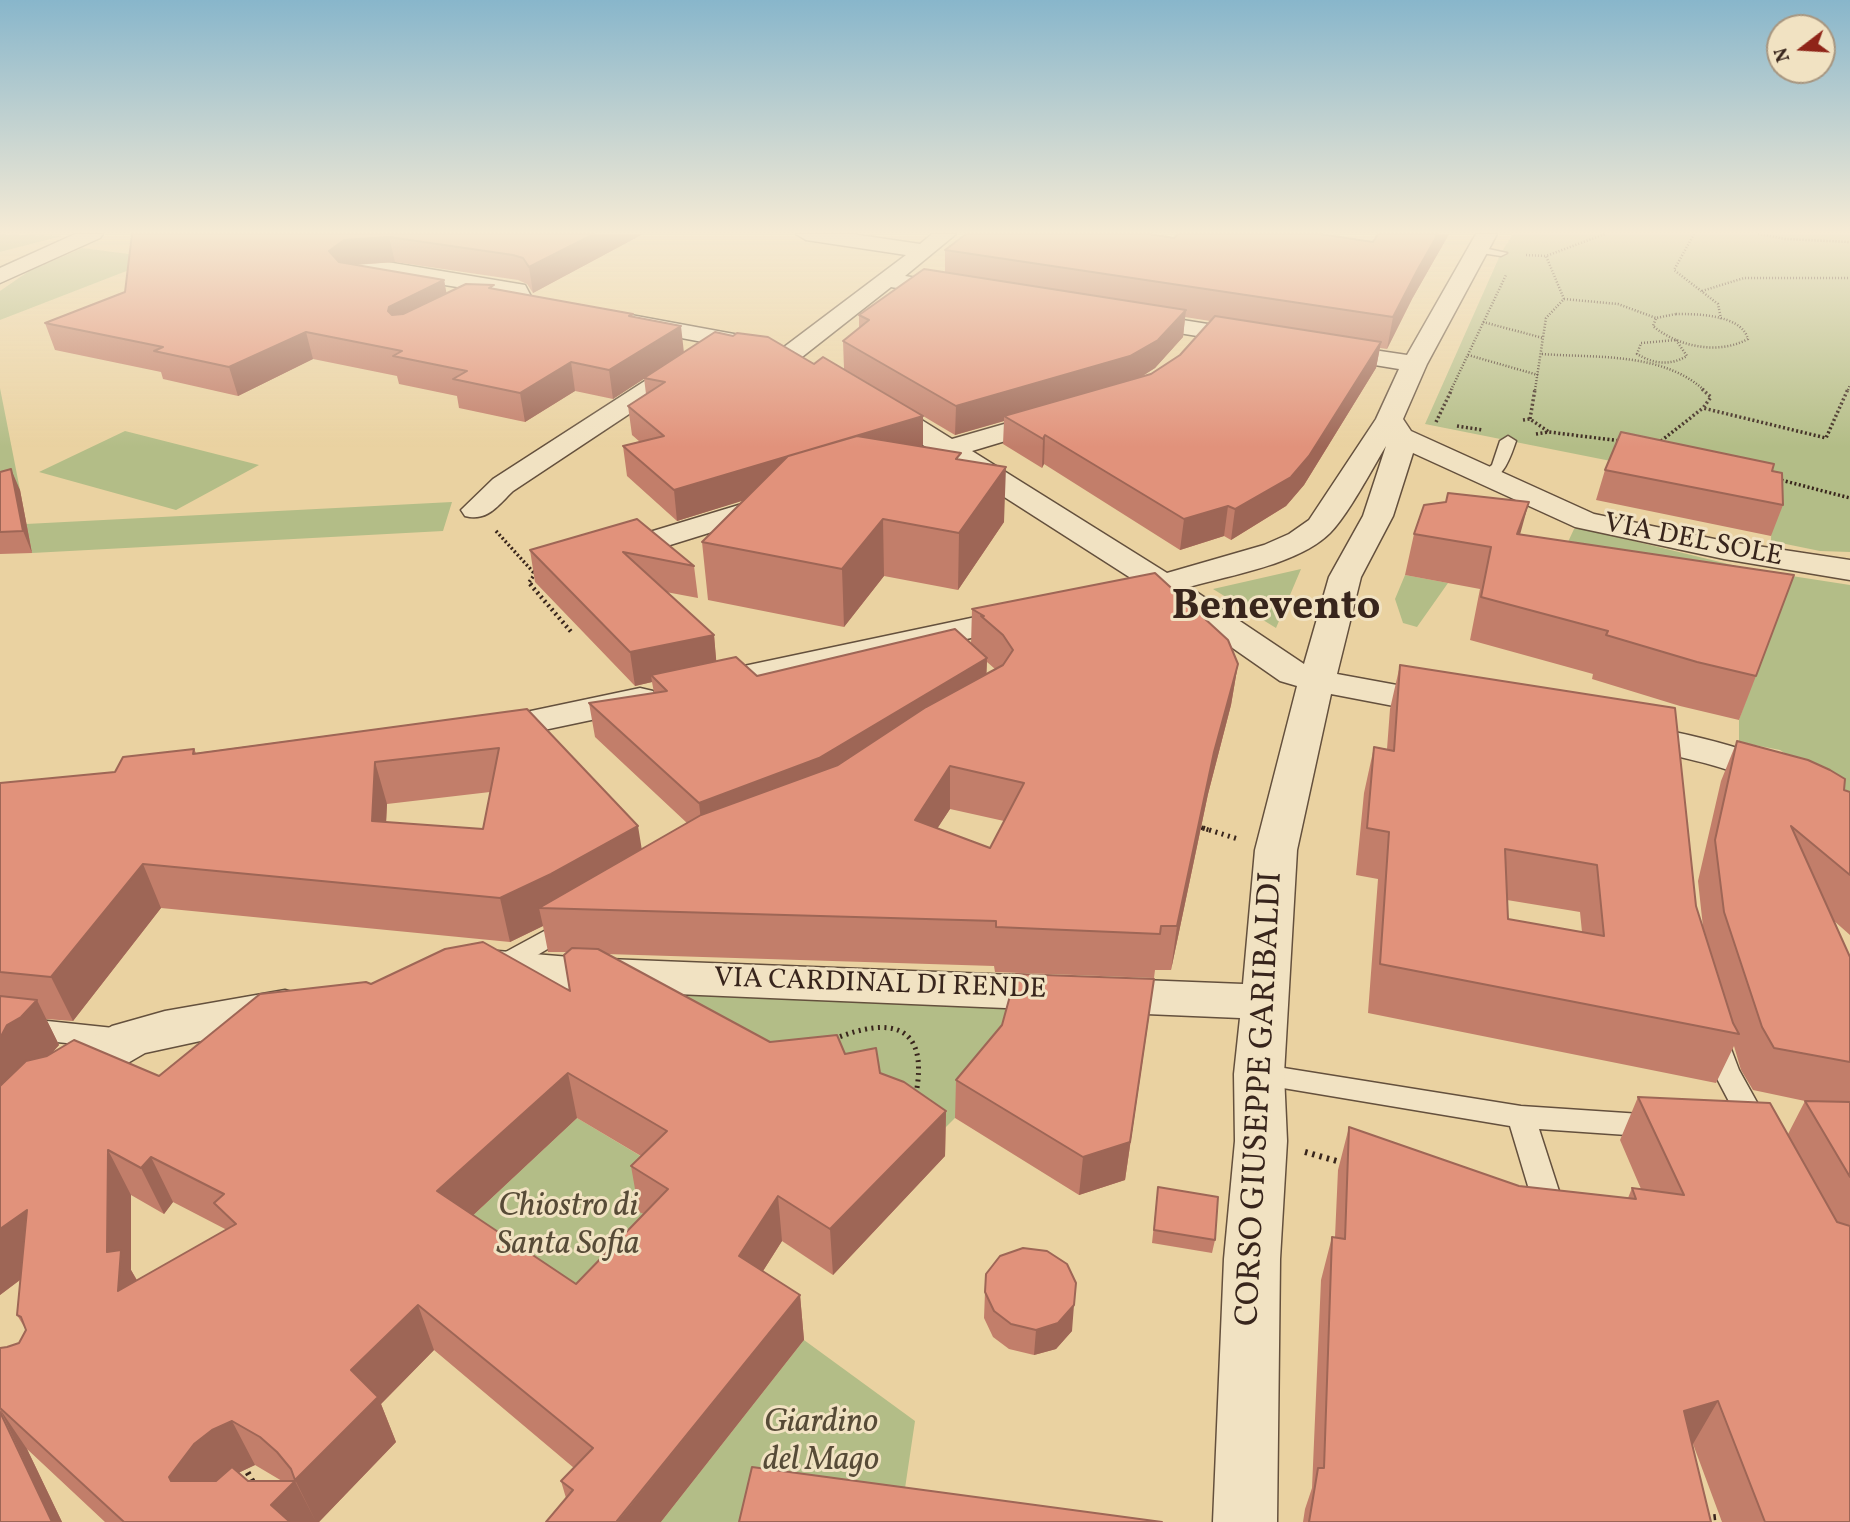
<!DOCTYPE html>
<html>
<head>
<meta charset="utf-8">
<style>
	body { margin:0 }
	#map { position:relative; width:1850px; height:1522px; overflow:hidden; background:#ead2a1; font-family:Vollkorn,serif }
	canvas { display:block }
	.north { position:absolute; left:1766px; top:14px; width:70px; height:70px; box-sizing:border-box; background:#f1e2c2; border:2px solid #a79680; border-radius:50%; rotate:253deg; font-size:19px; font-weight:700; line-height:28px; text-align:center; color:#38251c }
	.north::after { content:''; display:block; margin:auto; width:24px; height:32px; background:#8f2418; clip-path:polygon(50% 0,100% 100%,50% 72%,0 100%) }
</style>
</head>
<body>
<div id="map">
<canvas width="1850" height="1522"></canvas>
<div class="north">N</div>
</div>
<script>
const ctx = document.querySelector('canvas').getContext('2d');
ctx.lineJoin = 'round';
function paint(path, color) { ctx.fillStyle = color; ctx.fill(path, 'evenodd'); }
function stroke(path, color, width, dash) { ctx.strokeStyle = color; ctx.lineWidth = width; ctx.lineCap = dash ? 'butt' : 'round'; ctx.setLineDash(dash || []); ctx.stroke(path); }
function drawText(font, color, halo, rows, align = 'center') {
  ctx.font = font + ' Vollkorn,serif'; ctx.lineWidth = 6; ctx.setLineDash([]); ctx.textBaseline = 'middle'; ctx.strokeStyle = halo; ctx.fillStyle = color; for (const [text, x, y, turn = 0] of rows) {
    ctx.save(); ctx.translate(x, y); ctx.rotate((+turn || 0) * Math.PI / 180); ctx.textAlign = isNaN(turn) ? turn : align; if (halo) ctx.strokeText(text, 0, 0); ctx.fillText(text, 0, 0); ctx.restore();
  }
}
const green = new Path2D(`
	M0,234L62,236L0,252Z
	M1513,234H1850V552L1820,551L1771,541L1772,496L1656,470L1425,424L1501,253Z
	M82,248L160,258L0,320V291L29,271Z
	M0,388L20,490L0,494Z
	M125,431L259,465L176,510L39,472Z
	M452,502L443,531L32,553L26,524Z
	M1580,528L1753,570L1850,585V797L1780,750L1739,742V720L1772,627L1561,557L1574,529Z
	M1301,569L1276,628L1213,589Z
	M1405,575L1448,583L1417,627L1403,623L1395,599Z
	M590,985L1015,1008L955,1118L929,1144Z
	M577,1118L674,1176L675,1234L586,1329L451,1236Z
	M804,1340L915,1421L900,1522H661Z`);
const pathFar4 = new Path2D(`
	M1694,234L1674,270L1718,304L1721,319
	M1758,234L1786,239L1850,242
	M1526,255L1546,256
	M1702,291L1744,278H1850
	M1564,299L1546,256L1605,234
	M1676,314C1696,314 1741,314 1748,339C1719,355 1678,347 1653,326L1656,318Z
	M1483,322L1543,338
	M1676,340L1687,356C1669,366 1654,364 1637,354L1641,343Z
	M1542,354C1596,358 1662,352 1704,390
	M1468,355L1538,375
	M1451,390L1506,275
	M1535,390L1546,318L1564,299L1618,304L1656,318
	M1848,390L1850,385`);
const pathFar3 = new Path2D(`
	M1702,389L1711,397L1703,408L1826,438L1848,389
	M1530,419L1535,389
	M1523,420L1530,419L1549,432
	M1436,422L1452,389
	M1457,426L1483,430
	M1536,434L1549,432L1621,441
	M1661,441L1703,408
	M1777,479L1850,498
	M496,531L535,574L538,573
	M532,585L529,582L535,574`);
const pathFar2 = new Path2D(`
	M530,584L573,634
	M1196,826L1209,830`);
const pathFar1 = new Path2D(`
	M1203,828L1238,839
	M834,1039C891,1016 929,1024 916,1094`);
const path = new Path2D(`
	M1305,1152L1344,1163
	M244,1466L254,1484
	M1706,1518L1725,1516`);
const lane = new Path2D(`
	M1479,247L1507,253L1501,256L1475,252V248Z
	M1508,436L1516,441C1510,458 1502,486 1478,480L1476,477L1492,465L1500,441Z
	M570,917L578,919L582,925L578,931L507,973L498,976L489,973L486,967L489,961Z
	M0,1016L123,1029L132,1032L136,1039L132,1046L123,1049L0,1036Z
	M1716,1030L1725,1033L1739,1070L1769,1124L1765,1132L1755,1135L1745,1132L1713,1071L1703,1040L1707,1033Z
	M1259,1064L1521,1106L1656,1115L1666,1118L1670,1126L1666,1134L1656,1137L1539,1129L1567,1216L1562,1225L1552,1228L1542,1225L1537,1216L1510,1126L1259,1084L1250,1081L1246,1074L1250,1067Z`);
const street = new Path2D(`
	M75,234H103L100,238L0,283V268Z
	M796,234H852L920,244L932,234H956L905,276L955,284L963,286L966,291L963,296L955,298L891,287L802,357L793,359L784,357L781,352L784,347L906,255L806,240Z
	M1476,234H1497L1427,364L1403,419L1411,431L1594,514L1724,541L1850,560V580L1724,559L1575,527L1413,453L1393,516L1361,577L1337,674L1446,694L1459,697L1464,705L1459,713L1446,716L1331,694L1297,850L1284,1074L1287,1141L1280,1259L1277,1522H1213L1224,1259L1235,1141L1234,1074L1240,1018L582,990L498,983L478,987L462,983L455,971L462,959L498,951L582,958L1243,984L1255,850L1297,686L1280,681L1158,596L1147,599L1135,596L1131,589L1137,582L945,459L936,461L926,459L922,453L926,447L870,411L866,405L870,399L879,397L888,399L952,439L1053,410L1062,412L1066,418L1062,424L972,451L1167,573L1264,545L1289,534L1309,520L1376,419L1399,369L1326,357L1317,355L1314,350L1317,345L1326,343L1407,355ZM1386,446L1363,516L1329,577L1304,664L1189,587C1231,575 1299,564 1330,533C1348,515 1372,469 1386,446Z
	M381,261L525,285L534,302L531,307H515L508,295L381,275L368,276L379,278L382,283L379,288C365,291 347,288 338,276C348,263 366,263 381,261Z
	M1132,312L1252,331L1261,333L1264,338L1261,343L1252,345L1124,324L1120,319L1124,314Z
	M631,315L761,339L770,341L773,346L770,351L761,353L623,327L619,322L623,317Z
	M691,355L700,357L703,362L700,367L513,491C498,505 488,522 465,516L461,510L493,479L682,357Z
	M775,494L786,497L790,503L786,509L654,550L643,548L638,541L643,534Z
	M1023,607L1035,610L1040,617L1035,624L706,696L693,693L688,685L693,677L706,674Z
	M640,688L653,691L658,699L653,707L487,742L474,739L468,731L474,723Z
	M1627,723C1705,736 1782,756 1850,797V827C1819,819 1789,795 1759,782C1712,761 1663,754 1614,742L1608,734L1614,726Z
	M285,990L302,995L308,1007L302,1019L145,1053L76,1093L59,1099L42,1093L34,1080L42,1067L112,1026L165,1011Z`);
const wall = new Path2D(`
	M132,234H643L533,293L527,284L518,280L395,262L355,265L444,280L446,294L495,289L634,317L684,352L923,445L920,446L961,460L1004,522L958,590L884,576L844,627L708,600L702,542L744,500L677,521L627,476L623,446L640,442L632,435L628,406L646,394L644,378L613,399L575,391L525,422L459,408L457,396L399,384L397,376L313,359L238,396L163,379L161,372L55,350L45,323L125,292Z
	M1378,234H1449L1412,299L1387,349L1380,348L1376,368L1304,485L1286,506L1231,540L1224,536L1180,550L1044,464L1042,468L1003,444L1004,421L955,435L844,369L843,341L859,328V315L945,273V250L1174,238L1373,242ZM1185,317L1210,321L1180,355L1151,374L1141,377L1155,368L1183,337Z
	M1605,470L1783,505L1771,536L1596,500Z
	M0,472L20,490L32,553L0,554Z
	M1448,493L1520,534L1756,676L1739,720L1680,706L1592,679L1593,674L1470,640L1480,589L1405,575L1414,534L1446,502Z
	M637,519L694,566L698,598L666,592L714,635L716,661L757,676L971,644L972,609L1238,664L1231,705L1208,794L1171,970H1155L1154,978L995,972L994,966L606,954L770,1042L845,1054L946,1111L945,1156L833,1275L782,1241L763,1271L800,1295L804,1340L566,1498L561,1481L574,1468L434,1350L381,1404L396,1442L319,1522H316L308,1507L316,1522H105L27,1449L62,1522H0V1348L7,1347L19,1343L26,1330L17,1315L20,1280L0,1295V783L115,772L194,749L196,753L527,709L642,849L687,823L595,737L589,703L654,693L652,682L635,686L535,582L530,550ZM987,662L995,669L986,674ZM490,792L483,829L386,822L387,804ZM950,809L1004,821L990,848L937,828ZM161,908L510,942L543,926L548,952H567L570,991L371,984L159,1076L51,1054L59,1045L46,1019L73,1021ZM577,1118L641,1156L631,1166L639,1212L644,1214L576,1284L473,1215ZM131,1195L164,1214L173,1202L227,1230L137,1280L131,1270ZM255,1465L282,1481H248L238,1473Z
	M1400,665L1696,906L1703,927L1698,881L1721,781L1737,741L1844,790L1850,792V935L1833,920L1850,957V1522H1722L1693,1444H1692L1711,1522H1303L1305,1509L1312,1488L1321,1280L1332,1237H1335L1338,1170L1349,1127L1519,1186L1628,1198L1632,1188L1641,1189L1620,1140L1638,1097L1788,1134L1805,1101L1753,1090L1741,1070L1734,1046L1716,1083L1368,1013L1378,879L1356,875L1364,793L1374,747L1387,749L1390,709ZM1507,900L1580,912L1582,932L1508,919Z
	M1149,1017L1125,1180L1079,1195L955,1118L956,1080Z
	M1158,1187L1215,1240L1212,1253L1152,1243Z
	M985,1292L1072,1331L1056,1349L1034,1355L1009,1349L993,1337L984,1318Z`);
const shadedWall = new Path2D(`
	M594,234H643L533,293L529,267Z
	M1438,234H1449L1412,299L1387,349L1393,317L1418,269Z
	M389,237L395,262L350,265L335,276L329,251L344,240Z
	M444,280L449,306L395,334L388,311L389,307Z
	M1186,310L1183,337L1155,368L1128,385L1004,416V421L955,435L956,406Z
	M681,326L684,353L613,399L609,370Z
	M306,332L313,359L238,396L229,367Z
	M1381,342L1376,368L1304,485L1286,506L1231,540L1235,509Z
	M571,362L575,391L525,422L520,393Z
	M923,416V445L677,521L674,490Z
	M1045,435L1044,464L1042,468L1043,439Z
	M1006,467L1004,522L958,590L959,533Z
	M11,469L20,490L32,553L23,531Z
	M1529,502L1518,542L1517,534Z
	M1228,506L1224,536L1180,550L1184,519Z
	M883,519L884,576L844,627L842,569Z
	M714,635L717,669L651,675L652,682L635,686L630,652Z
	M987,658L986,691L703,838L699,803Z
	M1238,664L1231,705L1208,794L1171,970L1177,926L1214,752Z
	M375,762L387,804L384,864L372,821Z
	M950,766V809L915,863V820Z
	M638,826L645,869L539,908L543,926L510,942L500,898Z
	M143,864L161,908L73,1021L51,977Z
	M1154,979L1125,1180L1079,1195L1083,1157Z
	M37,1000L59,1045L0,1113V1038L7,1025Z
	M568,1073L577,1118L451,1236L437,1191Z
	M946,1111L945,1156L833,1275L830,1229Z
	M108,1150L131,1195V1270L145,1295L118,1291L107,1252Z
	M151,1157L173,1202L164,1214L141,1168Z
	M778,1196L782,1241L744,1301L739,1256Z
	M27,1210L53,1255L0,1295V1229Z
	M800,1295L804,1340L661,1522H617Z
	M418,1305L434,1350L381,1404L396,1442L319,1522H316L295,1480L351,1370Z
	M1074,1305L1072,1331L1056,1349L1034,1355L1036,1330Z
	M1718,1401L1693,1444L1660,1453L1684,1411Z
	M0,1409L27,1449L62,1522H52Z
	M232,1421L255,1465L236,1474L195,1521L169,1477L194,1444L212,1430Z
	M295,1481L316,1522H280L271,1505Z`);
const building = new Path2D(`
	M132,234H594L529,267L523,258L513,255L389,237L344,240L329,251L339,262L444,280L389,307L388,311L392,315L403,314L466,284L494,285L489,288L633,314L629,316L681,326L609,370L571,362L520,393L453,379L467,371L393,356L402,351L306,332L229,367L154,351L163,347L45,323L125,292Z
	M966,234H1149L1174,238L1178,234H1320L1373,242L1378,234H1438L1418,269L1393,317L945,250Z
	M924,269L1186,310L1158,340L1130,356L956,406L843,341L869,320L859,315Z
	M1215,316L1381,342L1309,456L1291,477L1235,509L1228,506L1184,519L1045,435L1043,439L1004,416L1151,374L1180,355Z
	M715,332L733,336L737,333L768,337L814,364L823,357L923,416L674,490L623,446L664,436L628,406L665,382L644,378Z
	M1621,432L1774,464L1772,471L1782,473L1783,505L1605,470Z
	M857,436L961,453L956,459L1006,467L959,533L883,519L842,569L702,542L788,456Z
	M11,469L23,531L0,532V472Z
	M1448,493L1529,502L1517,534L1794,575L1756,676L1697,662L1606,635L1608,631L1481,597L1491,547L1414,534L1424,505L1446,502Z
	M637,519L694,566L623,552L714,635L630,652L530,550Z
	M1155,573L1228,640L1238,664L1214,752L1177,926H1161L1160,934L996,927V921L539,908L701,815L838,765L926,707L1003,665L1013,650L1003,635L981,616H984L972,609ZM950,766L1024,783L990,848L915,820Z
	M955,629L987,658L819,758L699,803L589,703L667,691L651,675L736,657L757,676Z
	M1400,665L1675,708L1696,906L1733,1023L1739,1034L1380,964L1389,832L1367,828L1374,747L1394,751ZM1505,849L1597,865L1604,936L1508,919Z
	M527,709L638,826L551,874L500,898L143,864L51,977L0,972V783L115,772L123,757L194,749L193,754ZM499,748L483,829L372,821L375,762Z
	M1737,741L1808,760L1830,770L1845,779L1844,790L1850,792V875L1791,826L1850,957V1062L1774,1048L1762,1027L1724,912L1715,840Z
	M483,942L570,991L564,955L572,948L598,949L770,1042L837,1035L845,1054L876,1048L880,1073L904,1082L946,1111L830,1229L778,1196L739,1256L800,1295L617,1521L618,1522H546L573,1490L561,1481L593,1448L418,1305L351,1370L378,1397L295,1480L291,1469L277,1452L260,1437L232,1421L212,1430L194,1444L169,1477L171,1481H216L232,1467L248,1481H295L271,1505L290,1522H124L0,1408V1348L7,1347L19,1343L26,1330L21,1317L17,1315L27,1210L0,1229V1086L26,1061L47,1056L74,1040L159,1076L260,994L366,982L371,984L445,949ZM568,1073L667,1131L631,1166L668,1189L576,1284L437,1191ZM108,1150L141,1168L151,1157L224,1194L214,1203L236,1224L118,1291L121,1250L107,1252Z
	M1016,974L1154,979L1130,1142L1083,1157L956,1080L1002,1025Z
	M0,996L37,1000L21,1017L7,1025L0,1038Z
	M1638,1097L1770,1103L1837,1222L1850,1226V1522H1765L1718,1401L1684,1411L1711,1522H1309L1318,1468H1324L1332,1237L1345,1239L1349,1127L1519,1186L1636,1199L1632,1188L1684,1195Z
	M1805,1101L1850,1102V1177Z
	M1158,1187L1218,1197L1215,1240L1154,1230Z
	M1023,1248L1047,1251L1067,1264L1076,1283L1074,1305L1058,1323L1036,1330L1011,1324L994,1311L985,1292L986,1274L1000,1256Z
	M0,1412L52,1522H0Z
	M752,1467L1162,1522H739Z`);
const streetNames = [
	["VIA DEL SOLE",1693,542,11],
	["VIA CARDINAL DI RENDE",880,986,2]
];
const nearStreetnames = [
	["CORSO GIUSEPPE GARIBALDI",1262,1099,-87]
];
const nearParknames = [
	["Chiostro di",568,1209],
	["Santa Sofia",568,1247],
	["Giardino",821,1425],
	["del Mago",821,1463]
];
const townNames = [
	["Benevento",1276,610]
];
paint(green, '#b3bd87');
stroke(lane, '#64503d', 3);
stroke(street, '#64503d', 3);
stroke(pathFar4, '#38251c', 2.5, [1, 2]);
stroke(pathFar3, '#38251c', 3.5, [2, 2.5]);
stroke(pathFar2, '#38251c', 4.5, [2, 3.5]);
stroke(pathFar1, '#38251c', 5, [2, 4.5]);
stroke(path, '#38251c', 6, [2.5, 5]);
paint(lane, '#f1e2c2');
paint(street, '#f1e2c2');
paint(wall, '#c27e6a');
paint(shadedWall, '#9e6656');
paint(building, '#e1927b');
stroke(building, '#9e6656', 2);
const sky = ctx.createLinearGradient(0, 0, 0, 447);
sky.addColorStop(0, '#88b6cb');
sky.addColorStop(0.52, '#f6ebd5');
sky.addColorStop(1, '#f6ebd500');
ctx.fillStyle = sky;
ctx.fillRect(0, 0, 1850, 447);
drawText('28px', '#38251c', '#f1e2c2', streetNames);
drawText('33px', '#38251c', '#f1e2c2', nearStreetnames);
drawText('italic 33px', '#574b37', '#f1e2c2', nearParknames);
drawText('bold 42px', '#38251c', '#f1e2c2', townNames);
</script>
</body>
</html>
